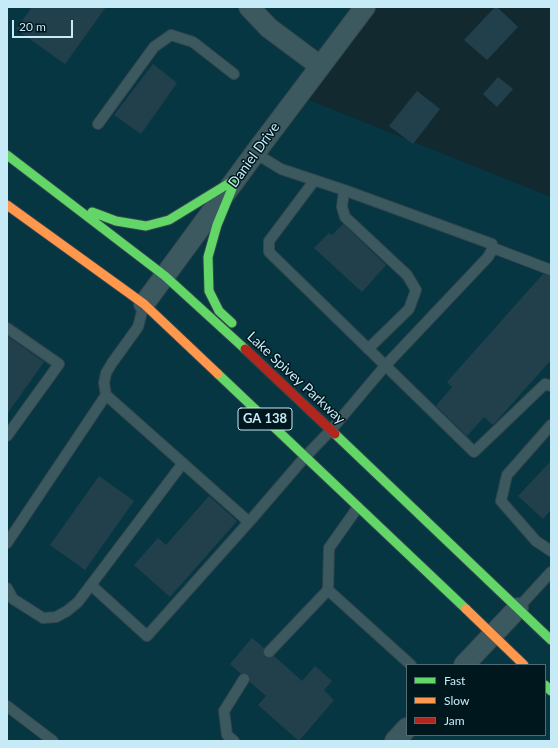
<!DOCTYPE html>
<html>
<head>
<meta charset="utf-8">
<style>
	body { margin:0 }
	#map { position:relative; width:558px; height:748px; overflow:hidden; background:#12292f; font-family:Lato,sans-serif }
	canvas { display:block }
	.frame { position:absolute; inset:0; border:8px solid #c6eaf6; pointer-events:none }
	.legend { position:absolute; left:406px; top:664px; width:140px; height:72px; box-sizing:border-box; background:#01171e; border:1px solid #506b74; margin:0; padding:5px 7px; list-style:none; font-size:12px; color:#c6eaf6 }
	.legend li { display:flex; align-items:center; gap:8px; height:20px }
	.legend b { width:20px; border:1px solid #506b74 }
	.scale { position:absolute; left:12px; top:20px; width:61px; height:18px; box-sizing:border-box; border:2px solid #c6eaf6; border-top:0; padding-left:5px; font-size:12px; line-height:14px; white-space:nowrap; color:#c6eaf6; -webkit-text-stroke:3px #01171e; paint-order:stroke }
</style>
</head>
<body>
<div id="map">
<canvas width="558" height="748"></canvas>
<div class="frame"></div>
<ul class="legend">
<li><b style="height:5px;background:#63d668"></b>Fast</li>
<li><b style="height:5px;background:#ff974d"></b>Slow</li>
<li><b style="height:5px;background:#b3261e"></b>Jam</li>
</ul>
<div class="scale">20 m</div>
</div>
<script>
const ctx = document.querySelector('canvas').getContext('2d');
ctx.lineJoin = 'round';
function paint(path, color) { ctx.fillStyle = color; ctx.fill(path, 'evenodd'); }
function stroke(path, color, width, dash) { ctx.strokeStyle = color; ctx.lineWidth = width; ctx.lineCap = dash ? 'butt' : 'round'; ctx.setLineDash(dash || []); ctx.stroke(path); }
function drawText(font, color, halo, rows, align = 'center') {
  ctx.font = font + ' Lato,sans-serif'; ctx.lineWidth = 3; ctx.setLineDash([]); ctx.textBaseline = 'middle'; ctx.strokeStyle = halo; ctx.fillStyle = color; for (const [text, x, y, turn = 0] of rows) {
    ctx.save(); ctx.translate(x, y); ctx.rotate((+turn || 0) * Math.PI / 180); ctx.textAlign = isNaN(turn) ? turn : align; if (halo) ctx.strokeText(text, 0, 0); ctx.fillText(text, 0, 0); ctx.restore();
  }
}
const built = new Path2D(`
	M7,7H374L299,96L551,197V741H7ZM407,665H545V735H407Z`);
const building = new Path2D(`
	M32,7H106L65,64L16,29Z
	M495,7H497L518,27L487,60L464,40Z
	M153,64L177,83L141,134L114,115Z
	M498,77L513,89L497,107L483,94Z
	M417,91L440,109L413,144L389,126Z
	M343,224L386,265L362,292L314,248L329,233L332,235Z
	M543,274L551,276V360L493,425L484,417L467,436L436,406L452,387L447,382Z
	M7,336L44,362L7,414Z
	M551,461V510L543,519L518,496Z
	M99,476L134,501L85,570L50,545Z
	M209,496L237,521L170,597L134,565L158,538L166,545Z
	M252,638L264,648L263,653L265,657L270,658L274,656L302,681L315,666L332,681L324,690L334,700L299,741L258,705L266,696L250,682V676L245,673L241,674L230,664Z`);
const lane = new Path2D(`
	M98,124L154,47L171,35L193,42L234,74
	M314,181L269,241V252L474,452L545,384L551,386
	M344,190L342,207L345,217L407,275L416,290L409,309L368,349
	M493,248L551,270
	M144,304L138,327L112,363L106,373L104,383L106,395L249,522L305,457L331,430L385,366L488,257L493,248L492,244L344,190L281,169L255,153
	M7,328L59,364L7,436
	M551,425L507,475L501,501L536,541L551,551
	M7,543L106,395
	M91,585L147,636L249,522
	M7,588L13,599L43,618L56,617L67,611L78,602L183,463
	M328,590L411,665
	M518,608L551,572
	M269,652L328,590L329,548L358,507
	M7,706L53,741
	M234,741L227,735L224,711L244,679`);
const street = new Path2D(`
	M249,7L269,28L320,66
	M144,304L255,153L365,7
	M464,665L518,608
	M395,741L407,728`);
const fast = new Path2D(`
	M7,155L165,276L245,349
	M92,212L116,221L146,226L169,220L236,179
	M232,323L219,311L209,291L208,257L217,225L236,179
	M218,374L466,609
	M335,434L551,640
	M545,685L551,691`);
const slow = new Path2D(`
	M7,205L144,304L218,374
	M466,609L524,665`);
const jam = new Path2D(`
	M245,349L335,434`);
const shields = [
	[265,419,54]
];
const shieldNames = [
	["GA 138",265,419]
];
const streetNames = [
	["Daniel Drive",254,155,-54],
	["Lake Spivey Parkway",296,378,43]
];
paint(built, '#063642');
paint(building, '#22404c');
stroke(lane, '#33454c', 12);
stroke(street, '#33454c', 22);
stroke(fast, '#33454c', 11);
stroke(slow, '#33454c', 11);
stroke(jam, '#33454c', 11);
stroke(lane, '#3d5960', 10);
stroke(street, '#3d5960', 20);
stroke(fast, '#63d668', 9);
stroke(slow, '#ff974d', 9);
stroke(jam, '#b3261e', 9);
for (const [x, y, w] of shields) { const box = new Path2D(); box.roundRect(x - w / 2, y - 11, w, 22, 3); ctx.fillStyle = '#01171e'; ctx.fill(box); stroke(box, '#c6eaf6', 1); }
drawText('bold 13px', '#c6eaf6', null, shieldNames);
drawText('14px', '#c6eaf6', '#01171e', streetNames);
</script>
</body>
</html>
